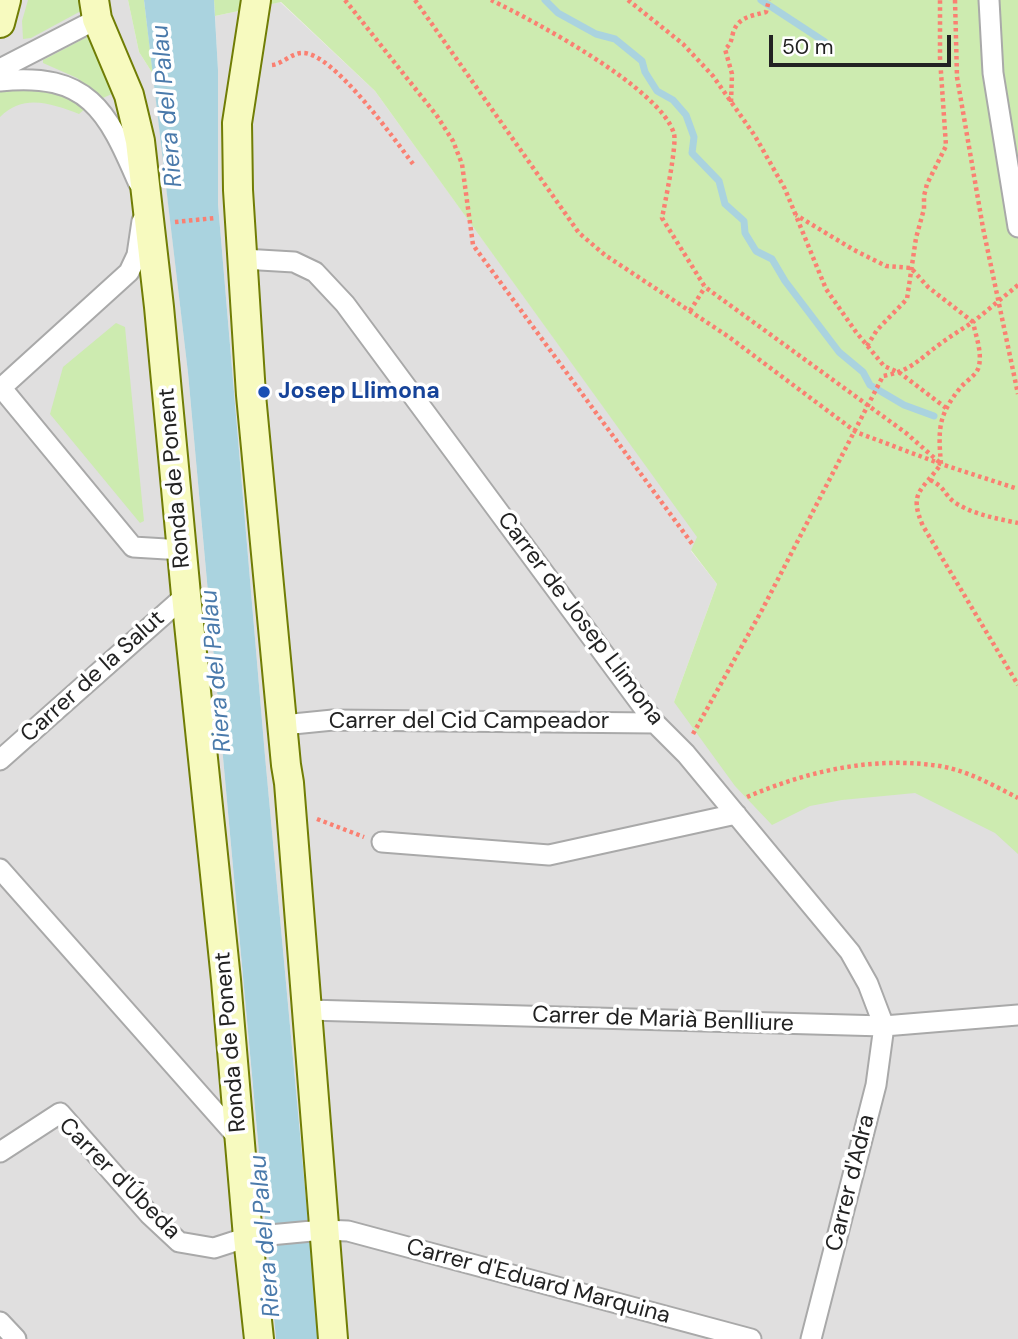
<!DOCTYPE html>
<html>
<head>
<meta charset="utf-8">
<style>
	body { margin:0 }
	#map { position:relative; width:1018px; height:1339px; overflow:hidden; background:#f2efe9; font-family:"DM Sans",sans-serif }
	canvas { display:block }
	.scale { position:absolute; left:769px; top:35px; width:182px; height:32px; box-sizing:border-box; border:4px solid #222; border-top:0; padding-left:9px; font-size:21px; line-height:24px; white-space:nowrap; color:#222; -webkit-text-stroke:5px #fff; paint-order:stroke }
</style>
</head>
<body>
<div id="map">
<canvas width="1018" height="1339"></canvas>
<div class="scale">50 m</div>
</div>
<script>
const ctx = document.querySelector('canvas').getContext('2d');
ctx.lineJoin = 'round';
function paint(path, color) { ctx.fillStyle = color; ctx.fill(path, 'evenodd'); }
function stroke(path, color, width, dash) { ctx.strokeStyle = color; ctx.lineWidth = width; ctx.lineCap = dash ? 'butt' : 'round'; ctx.setLineDash(dash || []); ctx.stroke(path); }
function drawText(font, color, halo, rows, align = 'center') {
  ctx.font = font + ' "DM Sans",sans-serif'; ctx.lineWidth = 7; ctx.setLineDash([]); ctx.textBaseline = 'middle'; ctx.strokeStyle = halo; ctx.fillStyle = color; for (const [text, x, y, turn = 0] of rows) {
    ctx.save(); ctx.translate(x, y); ctx.rotate((+turn || 0) * Math.PI / 180); ctx.textAlign = isNaN(turn) ? turn : align; if (halo) ctx.strokeText(text, 0, 0); ctx.fillText(text, 0, 0); ctx.restore();
  }
}
const residential = new Path2D(`
	M0,0H128L139,52L153,74L188,373L276,1339H0Z
	M280,2L375,91L698,537L691,551L717,584L674,702L1018,783V1339H319L265,756L218,204V70L215,16Z`);
const grass = new Path2D(`
	M28,0H86V1L81,11L31,38L23,39L22,21Z
	M128,0H144L153,74L139,52Z
	M214,0H1018V854L995,833L915,793L842,800L810,806L772,825L735,786L674,702L717,584L691,550L697,537L375,91L281,2L215,16Z
	M89,36L94,37L114,93L103,98L77,78L43,63V60Z
	M15,86L62,94L86,108L79,114C52,104 24,93 0,117V91Z
	M116,323L125,327L144,521L140,523L50,414L63,367Z`);
const water = new Path2D(`
	M144,0H214L218,70V204L265,756L319,1339H276L188,373Z`);
const stream = new Path2D(`
	M545,0L558,13L596,34L615,39L642,61L645,72L657,91L673,100L686,115L694,137L692,153L719,181L725,204L744,221L745,233L756,251L772,259L785,281L839,352L863,372L870,385L904,405L934,416
	M761,0L825,42`);
const path = new Path2D(`
	M345,0L437,116L453,141L462,164L473,245L693,545
	M415,0L579,233L605,255L729,337L856,432L941,464L1018,489
	M491,0C534,21 662,89 674,134C677,145 665,203 662,218L705,287L906,433L939,462
	M628,0L683,44L713,76L755,136L785,189L826,289L856,332L884,366L900,373L946,408
	M955,0L957,77L983,228L1018,394
	M272,65C282,64 292,53 302,53C332,51 395,140 413,164
	M731,102L732,74L725,49C731,44 731,41 733,33C738,17 751,16 766,12L769,0
	M175,222L215,218
	M1018,285L973,322C976,337 982,351 979,366C977,375 967,380 961,387C938,415 938,429 941,464C922,491 908,492 923,526L1018,685
	M690,311L705,287
	M867,346L877,330L907,299L916,238L924,209V196L927,184L946,146L940,58V0
	M930,480C945,487 944,494 954,502C974,515 995,518 1018,523
	M693,734L762,610L883,376C911,371 918,360 940,344C951,336 962,329 973,322L928,287L911,268L886,266L854,250L796,215
	M747,797C805,772 869,757 932,765C963,768 991,784 1018,798
	M317,819L364,837`);
const street = new Path2D(`
	M989,0L993,73L1018,227
	M0,69L97,19
	M0,81C88,72 107,110 138,182
	M243,259L294,262L315,272L345,304L655,723L686,754L850,952L868,984L884,1026L876,1085L811,1339
	M0,386L133,547L183,550
	M0,389L129,272L137,255L142,221
	M283,725L333,720L655,723
	M0,760L186,595
	M382,842L549,855L736,814
	M0,869L240,1140
	M308,1010L884,1026L1018,1015
	M0,1152L60,1113L149,1214L179,1242L214,1248L248,1237L323,1230L348,1231L751,1339
	M0,1322L16,1339`);
const secondary = new Path2D(`
	M94,0L97,19L129,95L140,141L159,307L186,595L226,980L248,1237L259,1339
	M256,0L237,123L238,190L251,395L286,765L289,783L333,1339
	M0,23L6,0`);
const markers = [
	[264,392,7,"#1a4fb4"]
];
const transitNames = [
	["Josep Llimona",278,392]
];
const streetNames = [
	["Ronda de Ponent",175,478,-95],
	["Carrer de Josep Llimona",580,619,53],
	["Carrer de la Salut",93,677,-42],
	["Carrer del Cid Campeador",469,722],
	["Carrer de Marià Benlliure",663,1020,2],
	["Ronda de Ponent",231,1042,-95],
	["Carrer d'Úbeda",119,1179,45],
	["Carrer d'Adra",851,1183,-76],
	["Carrer d'Eduard Marquina",538,1282,15]
];
const waterNames = [
	["Riera del Palau",168,106,-95],
	["Riera del Palau",217,671,-95],
	["Riera del Palau",266,1236,-95]
];
paint(residential, '#e0dfdf');
paint(grass, '#cdebb0');
paint(water, '#aad3df');
stroke(stream, '#aad3df', 7);
stroke(street, '#a9a9a9', 23);
stroke(secondary, '#707d05', 32);
stroke(path, '#fa8072', 4.5, [3.5, 3.5]);
stroke(street, '#fff', 19);
stroke(secondary, '#f7fabf', 28);
for (const [x, y, r, color] of markers) { const dot = new Path2D(); dot.arc(x, y, r, 0, 2 * Math.PI); ctx.fillStyle = color; ctx.fill(dot); stroke(dot, '#fff', 2.5); }
drawText('bold 23px', '#164399', '#fff', transitNames, 'left');
drawText('23px', '#222', '#fff', streetNames);
drawText('italic 24px', '#4a7aab', '#fff', waterNames);
</script>
</body>
</html>
